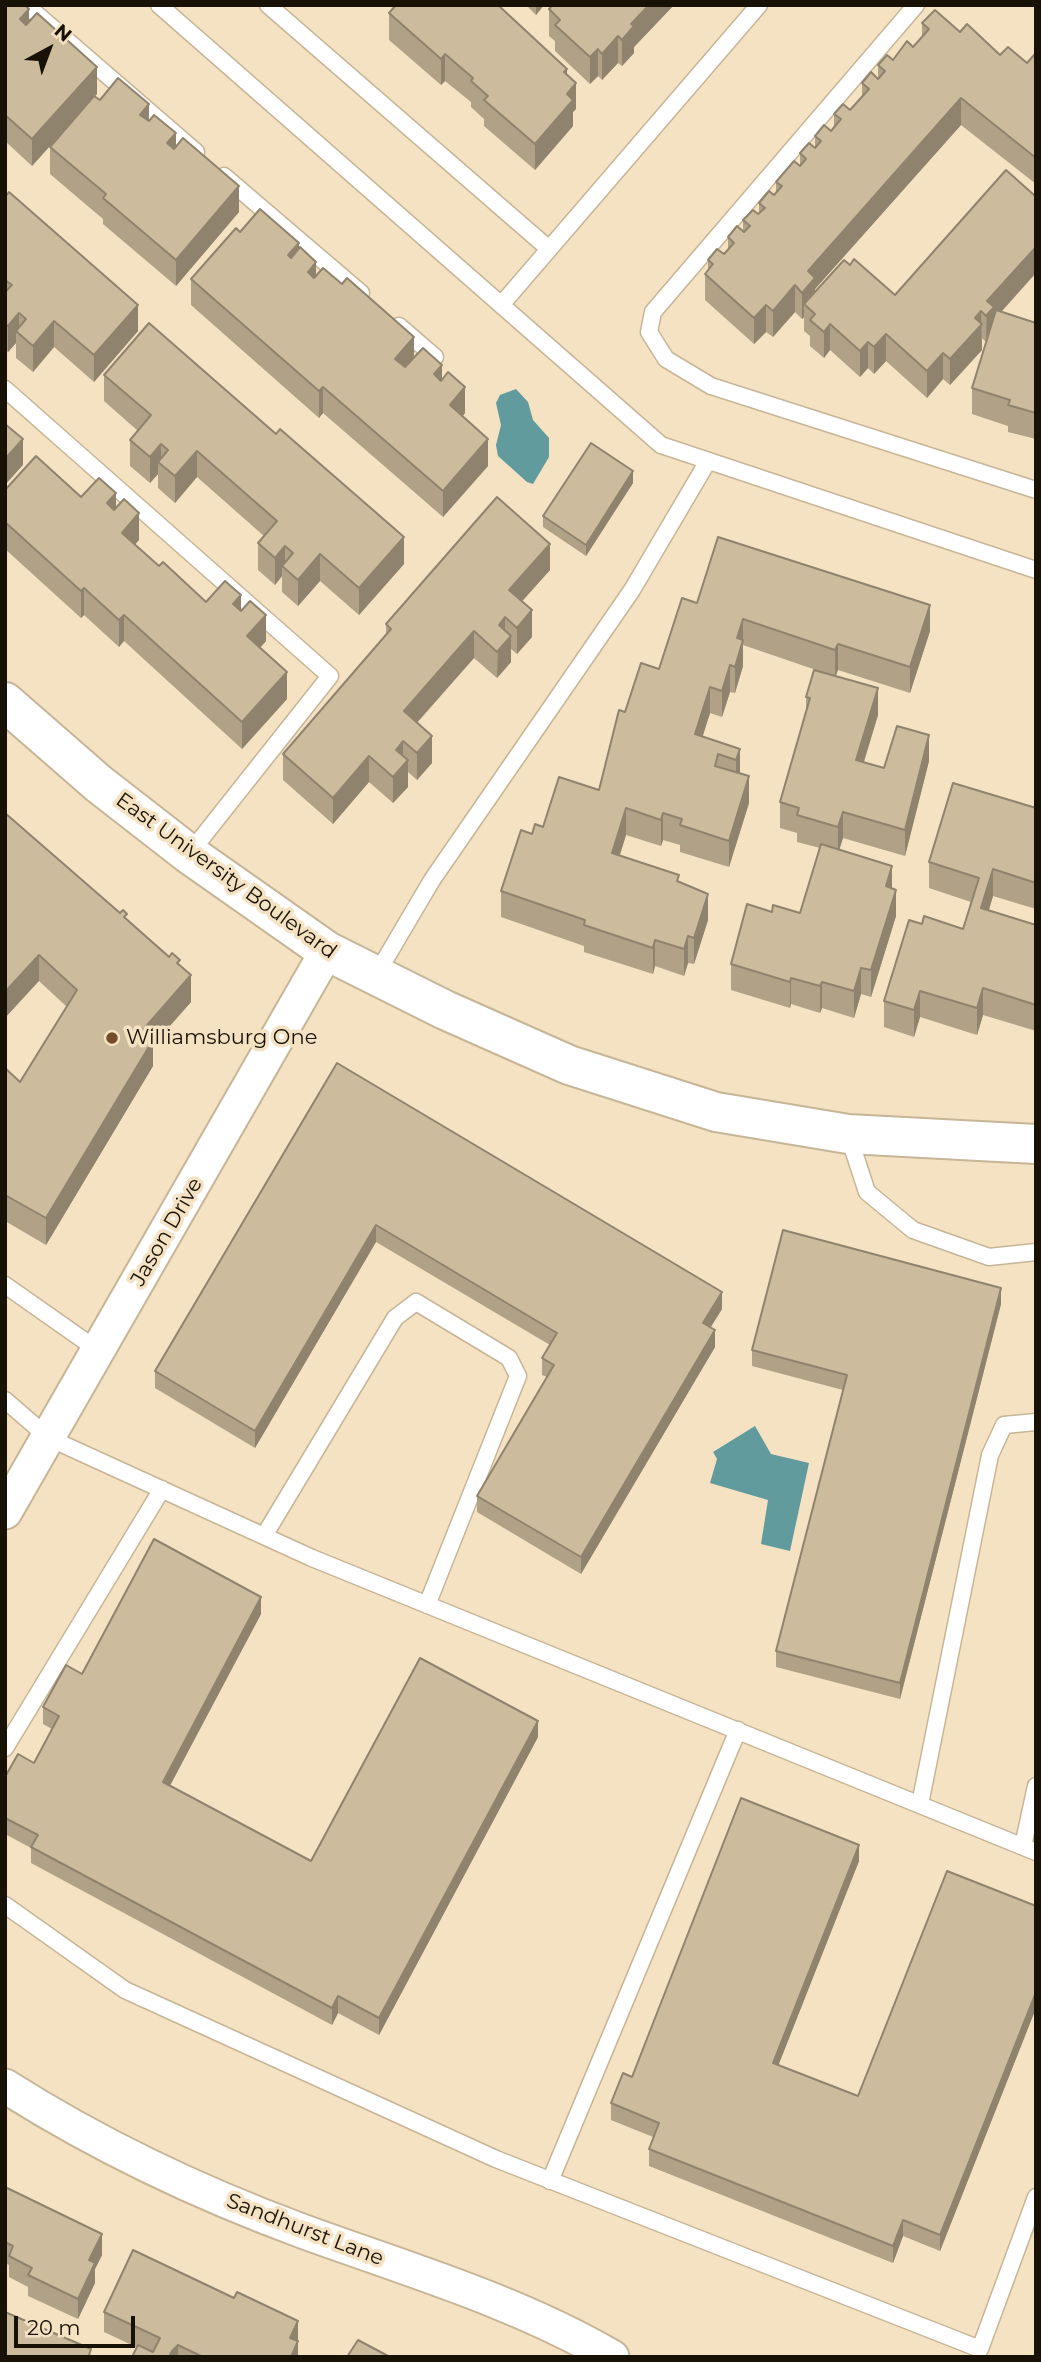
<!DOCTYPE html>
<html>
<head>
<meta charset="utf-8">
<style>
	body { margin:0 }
	#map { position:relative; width:1041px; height:2362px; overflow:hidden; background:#f4e2c3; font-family:Montserrat,sans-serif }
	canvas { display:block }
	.frame { position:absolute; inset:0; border:7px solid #171106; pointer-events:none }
	.north { position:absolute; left:14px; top:14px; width:70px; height:70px; -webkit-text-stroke:5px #f4e2c3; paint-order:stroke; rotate:41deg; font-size:19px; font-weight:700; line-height:28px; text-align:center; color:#171106 }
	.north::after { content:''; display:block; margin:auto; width:24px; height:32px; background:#171106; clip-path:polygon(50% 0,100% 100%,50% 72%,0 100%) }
	.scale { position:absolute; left:14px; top:2316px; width:121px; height:32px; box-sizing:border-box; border:4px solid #171106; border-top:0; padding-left:9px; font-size:21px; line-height:24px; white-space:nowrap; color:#171106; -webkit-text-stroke:5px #f4e2c3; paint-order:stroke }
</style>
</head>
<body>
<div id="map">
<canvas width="1041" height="2362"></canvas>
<div class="frame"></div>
<div class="north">N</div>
<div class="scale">20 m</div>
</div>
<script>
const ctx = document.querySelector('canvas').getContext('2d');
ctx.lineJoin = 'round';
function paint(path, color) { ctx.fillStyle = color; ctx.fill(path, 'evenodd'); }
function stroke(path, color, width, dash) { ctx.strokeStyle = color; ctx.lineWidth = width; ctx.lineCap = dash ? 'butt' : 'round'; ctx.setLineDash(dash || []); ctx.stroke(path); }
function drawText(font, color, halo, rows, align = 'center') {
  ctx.font = font + ' Montserrat,sans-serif'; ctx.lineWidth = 7; ctx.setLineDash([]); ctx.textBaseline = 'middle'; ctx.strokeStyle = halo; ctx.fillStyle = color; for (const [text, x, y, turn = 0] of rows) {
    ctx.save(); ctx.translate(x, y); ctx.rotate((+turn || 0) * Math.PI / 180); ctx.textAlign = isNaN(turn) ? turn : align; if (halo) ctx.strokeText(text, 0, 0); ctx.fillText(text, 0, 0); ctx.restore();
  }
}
const water = new Path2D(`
	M516,389L528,402L533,420L549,438V457L533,484L527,482L498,456L496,445L501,425L496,403L500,395Z
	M755,1426L771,1454L809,1463L790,1551L761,1544L768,1500L710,1483L717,1459L713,1452Z`);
const service = new Path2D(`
	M26,5L196,152
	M159,5L661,445L1036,570
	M268,5L549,249
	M916,5L653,312L649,332L666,359L711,386L1036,490
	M224,176L361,293
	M501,305L759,5
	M399,326L435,357
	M5,389L330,676L189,854
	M376,975L432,880L632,590L708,461
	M848,1134L867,1192L913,1230L989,1257L1036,1252
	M5,1285L99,1351
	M5,1400L49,1438L312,1558L1036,1852
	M264,1536L395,1318L416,1302L509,1358L518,1376L427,1605
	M5,1748L162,1489
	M920,1804L990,1455L1004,1425L1036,1422
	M1023,1846L1036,1786
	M5,1905L125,1990L496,2159L980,2349L1036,2197
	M550,2181L738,1730`);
const minor = new Path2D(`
	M5,1512L327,951
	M5,2086C98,2145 199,2193 302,2231C406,2269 516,2301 612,2357`);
const tertiary = new Path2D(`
	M5,702L99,784L189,854L327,951L445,1010L569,1065L716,1112L848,1134L1036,1144`);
const wall = new Path2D(`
	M5,5L29,22L97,94L95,96L100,100L149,121L239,212L176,286L103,224V219L50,174V147L68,125L32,166L5,141Z
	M526,5H544L536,15Z
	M553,5H674L634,47V53L622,66L618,63L602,80L598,76L590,84L555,51V41L549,36V9Z
	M389,13L567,75L576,109L573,112V126L535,170L484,126V119L471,107V102L445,81L441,85L389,40Z
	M922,23L960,32L1000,55L1027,63L1036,54V184L961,125L815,289V292L850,265L895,295L1001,312L1036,323V439L1008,432V426L972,414V388L986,342L982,338V350L950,385L943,379L927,398L886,361L874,374L868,368L860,377L830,350L824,358L810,346V336L804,331V317L802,319L795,312L773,337L766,332L754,344L705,300V274L708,271V260L724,254L728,249V237L743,231V220L759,214V203L774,195L776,193V182L800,166V153L815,148V136L831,131L834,127V114L850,110L862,97V83L878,79V65L893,60L913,47L922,37Z
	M5,197L138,331L94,382L54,347L33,372L16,358V343L8,352L5,350Z
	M299,249L316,275L414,358L442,379L465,413L463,416L488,466L443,517L323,413L319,418L191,305V279Z
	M104,375L404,564L359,615L320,581L298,606L282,592V576L275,585L258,570V543L264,536L197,477L175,503L158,488V474L150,483L130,466V440L138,431L104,401Z
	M633,483L586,556L543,527V516Z
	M5,490L81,497L116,508L139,540L135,544L159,566L206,602L241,595V611L266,641L260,648L287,699L242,749L124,641L119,647L84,615L81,618L5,549Z
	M550,570L522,601L532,637L517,654L511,649V662L497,678L474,658L417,723L432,763L417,780L408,772V787L393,803L369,782L333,824L283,780V754L386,635V624Z
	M697,603L930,631L910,693L838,670L836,676L878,715L864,762L884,768L929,761L905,856L843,838L839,850L892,888L896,916L871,997L861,994L854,1018L822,1008L820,1013L791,1004L790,1008L731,990V964L772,912L800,913L820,848L797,842V833L780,828V802L806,713V697L819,671L743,645V666L735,693L730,692L722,717L710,713L702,737L740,749V774L749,803L729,867L680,852V845L663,840L661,846L626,835L620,855L679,882L708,920L694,964L688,963L684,976L655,966L653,974L584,952V946L501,917V891L532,834L599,790L625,712L659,669Z
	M1036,808V909L993,896L989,910L1036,925V1031L983,1015L977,1035L920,1017L914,1037L884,1027V1001L922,924L963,929L971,902L929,888V862Z
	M5,813L180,965L191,1002L153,1045V1066L46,1245L5,1221V1068L20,1082L67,1007L39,981Z
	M337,1063L722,1309L711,1327L715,1347L581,1574L477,1512V1496L547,1377L542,1375V1358L550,1345L376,1242L255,1448L155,1388V1371Z
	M1001,1304L900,1699L776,1667V1651L843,1390L752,1366V1350Z
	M261,1614L169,1786L311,1861L538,1737L379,2035L338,2013L332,2025L31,1863V1848L5,1834V1777L34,1763L52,1729L43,1724V1707L82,1674Z
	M859,1861L778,2065L858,2096L1036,1906V2008L940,2251L903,2236L893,2263L649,2166V2149L653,2137L611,2120V2103L632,2077Z
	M5,2187L102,2255L95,2269V2283L78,2319L28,2296V2287L9,2277V2265L5,2263Z
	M104,2312L298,2341V2357H132L136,2347L104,2332Z`);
const shadedWall = new Path2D(`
	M536,5H544L536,15Z
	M649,5H674L634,47V53L622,66V40L631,24Z
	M29,9V35L20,19Z
	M618,36V63L602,80V54Z
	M598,49V76L590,84V57Z
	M445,54V81L441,85V59Z
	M97,67V94L32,166V139Z
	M567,69V93L576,83V109L573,112V126L535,170V144L564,72Z
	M961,98V125L815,289V305L804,304V317L802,319V293L808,271Z
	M149,104V130L140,115Z
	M176,133V160L167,143Z
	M239,186V212L176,286V260Z
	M299,243V269L288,255Z
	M1036,247V273L994,320L986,342L987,301Z
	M316,262V288L308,272Z
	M795,285V312L773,337V311Z
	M138,305V331L94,382V355Z
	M766,305V332L754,344V318Z
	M981,311L982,350L950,385V359L975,318Z
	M19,313V334L16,331V343L8,352V326Z
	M54,321V347L33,372V346Z
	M830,324V350L824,358V332Z
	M886,334V361L874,374V347Z
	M414,337V363L395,385V359Z
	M868,342V368L860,377V351Z
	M943,353V379L927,398V371Z
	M442,365V391L434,374Z
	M323,387V413L319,418V391Z
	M465,387V413L450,431V405Z
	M23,439V465L5,485V459Z
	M488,439V466L443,517V491Z
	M161,444V464L158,462V474L150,483V457Z
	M197,451V477L175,503V476Z
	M633,471V483L586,556V545Z
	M116,493V520L107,503Z
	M139,513V540L122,559V533Z
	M404,537V564L359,615V588Z
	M550,544V570L509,616V590Z
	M285,546V568L282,566V576L275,585V558Z
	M320,554V581L298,606V580Z
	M84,588V615L81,618V591Z
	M241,595V621L233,604Z
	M930,605V631L910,693V667Z
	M532,610V637L517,654V628Z
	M124,615V641L119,647V620Z
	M266,615V641L247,662V636Z
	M505,617V642L511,636V662L497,678L499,625Z
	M743,619V666L735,693V667L737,638Z
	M474,631V658L404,737V711Z
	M838,644V670L835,677V650Z
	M730,665V692L722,717V691Z
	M287,672V699L242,749V722Z
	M710,687V713L695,761V734Z
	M878,688V715L856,787V760Z
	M929,735V761L905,856V830Z
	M432,736V763L417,780V753Z
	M403,741V765L408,760V787L393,803V777L396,750Z
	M740,749V776L736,787V760Z
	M369,756V782L333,824V798Z
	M749,776V803L729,867V841Z
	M626,808V835L612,879V853Z
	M843,812V838L838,854V827Z
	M663,813V840L661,846V820Z
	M892,866V892L886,886Z
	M993,869V896L981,934V908Z
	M896,890V916L871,997V970Z
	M708,894V920L694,964V938Z
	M688,936V963L684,976V949Z
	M655,940V966L653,974V948Z
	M39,955V981L5,1018V992Z
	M861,968V994L854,1018V991Z
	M191,975V1002L153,1045V1066L46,1245V1218L142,1031Z
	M791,978V1004L790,1008V982Z
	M822,982V1008L820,1013V986Z
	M983,988V1015L977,1035V1008Z
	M920,991V1017L914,1037V1010Z
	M376,1225V1242L255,1448V1431Z
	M1001,1288V1304L900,1699V1683Z
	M722,1292V1309L703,1339V1323Z
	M715,1330V1347L581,1574V1557Z
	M261,1597V1614L163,1799V1782Z
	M538,1721V1737L379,2035V2018Z
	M859,1845V1861L773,2079V2063Z
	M1036,1992V2008L940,2251V2235Z
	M338,1996V2013L332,2025V2008Z
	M903,2220V2236L893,2263V2246Z
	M102,2234V2255L95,2269V2283L78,2319V2299L89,2260Z
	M298,2321V2341L290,2338Z
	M298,2341V2357H291Z
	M178,2345V2357H169L172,2351Z`);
const building = new Path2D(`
	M5,5H25L29,9L20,19L26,25L37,13L97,67L32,139L5,115Z
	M396,5H498L567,69L564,72L576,83L567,94L573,100L535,144L484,100L488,96L471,81L473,78L445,54L441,59L389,13Z
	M553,5H649L631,24L634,26L622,40L618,36L602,54L598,49L590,57L555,25L560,20L549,9Z
	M935,10L960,32L967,24L1000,55L1008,47L1027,63L1035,54H1036V158L961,98L808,271L815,278L802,293L795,285L773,311L766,305L754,318L705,274L713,264L708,260L717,249L724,254L734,243L728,237L737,226L744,232L750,226L743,220L753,210L758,214L765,208L759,203L769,191L774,195L782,186L776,182L794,161L800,166L806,159L800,153L809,143L815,148L821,141L815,136L824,125L831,131L841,119L834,114L843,104L850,110L869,89L862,83L871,72L878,79L885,71L878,65L887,55L893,60L907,41L913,47L929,29L922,23Z
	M118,78L149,104L140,115L149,121L154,115L176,133L167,143L174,149L183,138L239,186L176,260L103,198L106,194L50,147L94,96L100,100Z
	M1006,170L1034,195L1036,193V247L987,301L994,307L986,316L981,311L975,318L982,324L950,359L943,353L927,371L886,334L874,347L868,342L860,351L830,324L824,332L810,320L815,314L804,304L844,260L850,265L854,259L895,295Z
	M9,192L138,305L94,355L54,321L33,346L16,331L26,319L19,313L8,326L5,324V292L12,285L5,280V197Z
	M260,209L299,243L288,255L291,258L300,247L316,262L308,272L314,278L323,268L342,284L347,278L414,337L395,359L405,367L423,348L442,365L434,374L441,381L448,372L465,387L450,405L488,439L443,491L323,387L319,391L191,279L236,228L240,232Z
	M996,310L1036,323V413L1008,405L1010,400L972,388Z
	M149,323L276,434L280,429L404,537L359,588L320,554L298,580L282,566L293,553L285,546L275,558L258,543L277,521L197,451L175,476L158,462L168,450L161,444L150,457L130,440L151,415L104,375Z
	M5,424L23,439L5,459Z
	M591,443L633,471L586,545L543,516Z
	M36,456L81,497L99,478L116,493L107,503L114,510L124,499L139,513L122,533L159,566L163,562L206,602L225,581L241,595L233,604L241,611L250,601L266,615L247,636L287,672L242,722L124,615L119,620L84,588L81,591L5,522V490Z
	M497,497L550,544L509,590L532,610L517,628L505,617L499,625L511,636L497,652L474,631L404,711L432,736L417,753L403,741L396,750L408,760L393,777L369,756L333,798L283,754L391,629L386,624Z
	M718,537L930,605L910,667L838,644L835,650L743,619L737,638L743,640L735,667L730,665L722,691L710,687L695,734L740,749L736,760L718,754L715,766L749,776L729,841L680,825L682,819L663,813L661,820L626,808L612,853L679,875L677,881L708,894L694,938L688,936L684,949L655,940L653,948L584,925L585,920L501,891L521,830L532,834L535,824L543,827L559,777L599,790L619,710L625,712L641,663L659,669L682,598L697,603Z
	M814,670L878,688L856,760L884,768L897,726L929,735L905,830L843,812L838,827L797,815L799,808L780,802L810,698L806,697Z
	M953,783L1036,808V883L993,869L981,908L1036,925V1005L983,988L977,1008L920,991L914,1010L884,1001L909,920L922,924L924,916L963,929L979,878L929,862Z
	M5,813L120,913L123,910L127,914L124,917L169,957L172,953L180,960L177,963L191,975L142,1031L153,1040L46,1218L5,1195V1068L20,1082L77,990L39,955L5,992Z
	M821,844L892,866L886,886L896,890L871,970L861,968L854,991L822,982L820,986L791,978L790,982L731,964L747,904L772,912L773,905L800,913Z
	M337,1063L722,1292L703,1323L715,1330L581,1557L477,1496L554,1365L542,1358L557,1333L376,1225L255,1431L155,1371Z
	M783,1230L1001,1288L900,1683L776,1651L847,1375L752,1350Z
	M154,1539L261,1597L163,1782L311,1861L420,1658L538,1721L379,2018L338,1996L332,2008L31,1847L38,1835L5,1818V1777L18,1754L34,1763L59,1716L43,1707L66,1665L82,1674Z
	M741,1798L859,1845L773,2063L858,2096L947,1871L1036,1906V1992L940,2235L903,2220L893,2246L649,2149L659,2123L611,2103L623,2073L632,2077Z
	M5,2187L102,2234L89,2260L95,2263L78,2299L28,2275L32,2268L9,2256L13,2246L5,2242Z
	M133,2250L234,2298L237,2292L298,2321L290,2338L298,2341L291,2357H203L178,2345L172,2351L169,2357H132L138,2345L153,2352L160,2338L104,2312Z
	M5,2312L91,2349L89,2355L93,2357H5Z
	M358,2340L390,2357H347Z`);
const markers = [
	[112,1038,7,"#734c29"]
];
const streetNames = [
	["East University Boulevard",226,876,36],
	["Jason Drive",167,1232,-60],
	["Sandhurst Lane",305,2230,21]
];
const poiNames = [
	["Williamsburg One",126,1038]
];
paint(water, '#619b9d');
stroke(service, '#c6b597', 19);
stroke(minor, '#c6b597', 37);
stroke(tertiary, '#c6b597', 42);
stroke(service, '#fff', 16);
stroke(minor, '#fff', 33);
stroke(tertiary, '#fff', 38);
paint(wall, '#b0a187');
paint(shadedWall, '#90836e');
paint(building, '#cdbb9d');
stroke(building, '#90836e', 2);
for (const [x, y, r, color] of markers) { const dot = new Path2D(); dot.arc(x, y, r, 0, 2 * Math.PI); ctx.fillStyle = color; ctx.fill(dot); stroke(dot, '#f4e2c3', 2.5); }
drawText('21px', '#171106', '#f4e2c3', streetNames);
drawText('21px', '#171106', '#f4e2c3', poiNames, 'left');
</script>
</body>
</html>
